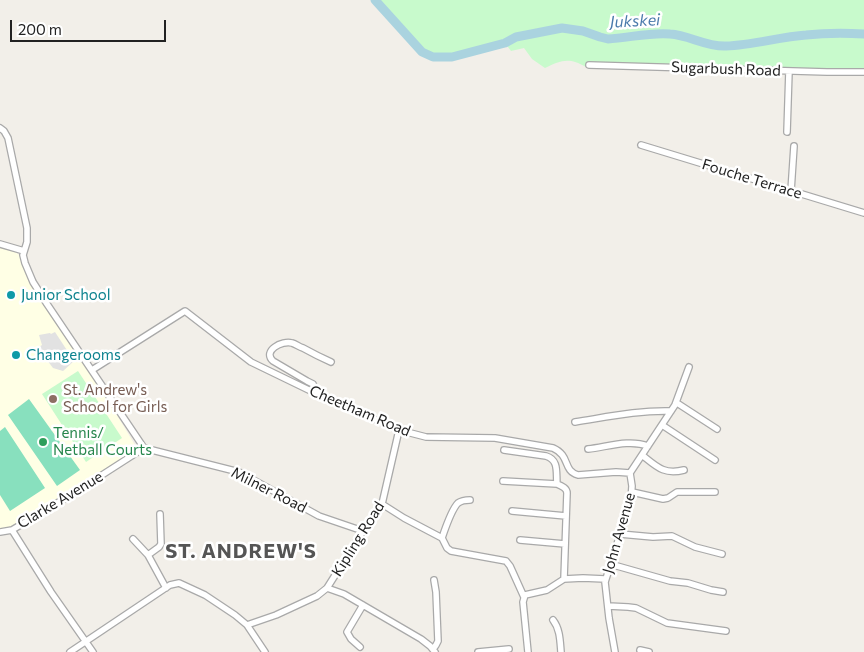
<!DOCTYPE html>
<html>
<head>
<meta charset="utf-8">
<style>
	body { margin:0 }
	#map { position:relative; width:864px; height:652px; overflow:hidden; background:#f2efe9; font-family:Commissioner,sans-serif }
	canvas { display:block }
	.scale { position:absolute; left:10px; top:20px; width:156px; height:22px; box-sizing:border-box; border:2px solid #222; border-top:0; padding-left:6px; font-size:15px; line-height:18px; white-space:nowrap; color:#222; -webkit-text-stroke:4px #fff; paint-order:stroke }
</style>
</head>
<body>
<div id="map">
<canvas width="864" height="652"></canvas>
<div class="scale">200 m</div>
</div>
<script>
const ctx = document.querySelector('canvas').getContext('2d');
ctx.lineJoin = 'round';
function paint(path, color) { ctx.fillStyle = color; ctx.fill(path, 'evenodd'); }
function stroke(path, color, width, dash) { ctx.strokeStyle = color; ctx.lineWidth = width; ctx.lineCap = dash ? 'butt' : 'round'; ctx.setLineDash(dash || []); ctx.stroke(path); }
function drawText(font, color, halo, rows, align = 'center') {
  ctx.font = font + ' Commissioner,sans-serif'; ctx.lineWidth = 5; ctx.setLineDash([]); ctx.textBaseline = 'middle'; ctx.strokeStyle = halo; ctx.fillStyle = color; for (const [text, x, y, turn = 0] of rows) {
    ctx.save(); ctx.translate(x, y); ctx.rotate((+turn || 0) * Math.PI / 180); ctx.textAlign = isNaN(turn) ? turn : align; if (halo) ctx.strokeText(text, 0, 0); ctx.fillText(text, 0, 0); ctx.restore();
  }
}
const education = new Path2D(`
	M0,246L12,249L19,255L37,294L92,374L138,450L13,531L0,533Z`);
const park = new Path2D(`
	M375,0H864V75L586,67C569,57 561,60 545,68L532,59L524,48L511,51L505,43L452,57H433L422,52Z
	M78,371L122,438L86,462L42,394Z`);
const pitch = new Path2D(`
	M29,399L80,470L57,486L8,415Z
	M5,427L45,488L10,511L0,495V431Z`);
const parking = new Path2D(`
	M55,332L74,361L63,371L53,368L38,348L42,345L39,335L50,333L51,334Z`);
const river = new Path2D(`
	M375,0L422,52L433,57H452L505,43L516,37L562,28L583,31L600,37L608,39C628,38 651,32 670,34C689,35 706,47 726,46C753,45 779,37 806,35C825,33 845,33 864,34`);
const street = new Path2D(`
	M589,65L827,72H864
	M0,128L4,131L8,138L27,228V242L23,255L25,263L33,282L47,304L144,448
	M787,132L789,71
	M641,145L864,213
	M791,191L794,146
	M0,244L24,251
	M92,370L185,311L251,362L317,394L399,430L426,437L495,438L553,448C571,456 562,470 578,475L616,472L630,473
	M317,394L313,384L307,381L273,361C262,351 282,340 292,343C296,344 299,347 303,348C312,353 322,358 331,362
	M677,403L717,429
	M575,422C607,417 639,410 671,411
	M662,425L715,460
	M144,448L239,472L319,516L363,531
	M588,449C607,447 629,439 648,446
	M504,450L546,456C559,460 556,472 557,484
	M642,455C657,467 664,475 684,470
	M630,473L675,405L689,367
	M503,481L557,484C562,486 567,488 567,493L564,579
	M632,492L663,499L668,498L677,492H715
	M470,500C466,500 462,500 458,503C452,509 445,529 442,538L447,548L451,551L506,561L510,566L524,597
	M382,504L404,518L442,538
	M512,511L566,516
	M12,530L51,592L93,652
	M0,532L12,530L74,493L144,448
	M620,534L653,537L672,536L695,547L722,554
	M133,539L148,555L166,588
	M520,540L565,544
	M148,555L159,547L161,544L160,514
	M610,564L670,581L688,583L711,590L723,592
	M327,588L344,594L421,639L430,646L435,652
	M608,606L628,607L636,608L667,623L726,631
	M553,620C560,629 560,640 561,652
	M247,625L276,615L317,596L327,588L363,531L382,504L399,430
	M360,647L351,639L347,632L363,605
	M433,649L436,645L438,641L436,592L434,580
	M640,650L649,652
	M70,652L170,585L179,583L205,595L235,615L247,625L265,652
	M478,652L509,649
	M528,652L523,602L525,595L547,590L564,579L583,578L605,579
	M615,652L609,618L605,582L631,500L632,486L630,473`);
const markers = [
	[11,295,5,"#0f9aa8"],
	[16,355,5,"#0f9aa8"],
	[53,399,5,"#8d6e63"],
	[43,442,5,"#2e9e5b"]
];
const streetNames = [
	["Sugarbush Road",726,69,2],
	["Fouche Terrace",752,179,17],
	["Cheetham Road",360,411,23],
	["Milner Road",269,490,27],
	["Clarke Avenue",60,500,-31],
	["John Avenue",619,533,-74],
	["Kipling Road",358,539,-58]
];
const cultureNames = [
	["Junior School",21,295],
	["Changerooms",26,355]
];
const educationNames = [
	["St. Andrew's",63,390],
	["School for Girls",63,407]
];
const leisureNames = [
	["Tennis/",53,433],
	["Netball Courts",53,450]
];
const waterNames = [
	["Jukskei",635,21,-3]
];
const districtNames = [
	["ST. ANDREW'S",241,551]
];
paint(education, '#ffffe5');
paint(park, '#c8facc');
paint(pitch, '#88e0be');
paint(parking, '#e2e2e2');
stroke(river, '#aad3df', 9);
stroke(street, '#a9a9a9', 8);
stroke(street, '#fff', 5.5);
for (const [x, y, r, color] of markers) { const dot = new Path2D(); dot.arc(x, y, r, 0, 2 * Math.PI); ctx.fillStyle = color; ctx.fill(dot); stroke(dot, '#fff', 2); }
drawText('15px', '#222', '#fff', streetNames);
drawText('15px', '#0d838f', '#fff', cultureNames, 'left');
drawText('15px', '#785e54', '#fff', educationNames, 'left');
drawText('15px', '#27864d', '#fff', leisureNames, 'left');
drawText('italic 16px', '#4a7aab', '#fff', waterNames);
ctx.letterSpacing = '1px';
drawText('bold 20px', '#555', '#fff', districtNames);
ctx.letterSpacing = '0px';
</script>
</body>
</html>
